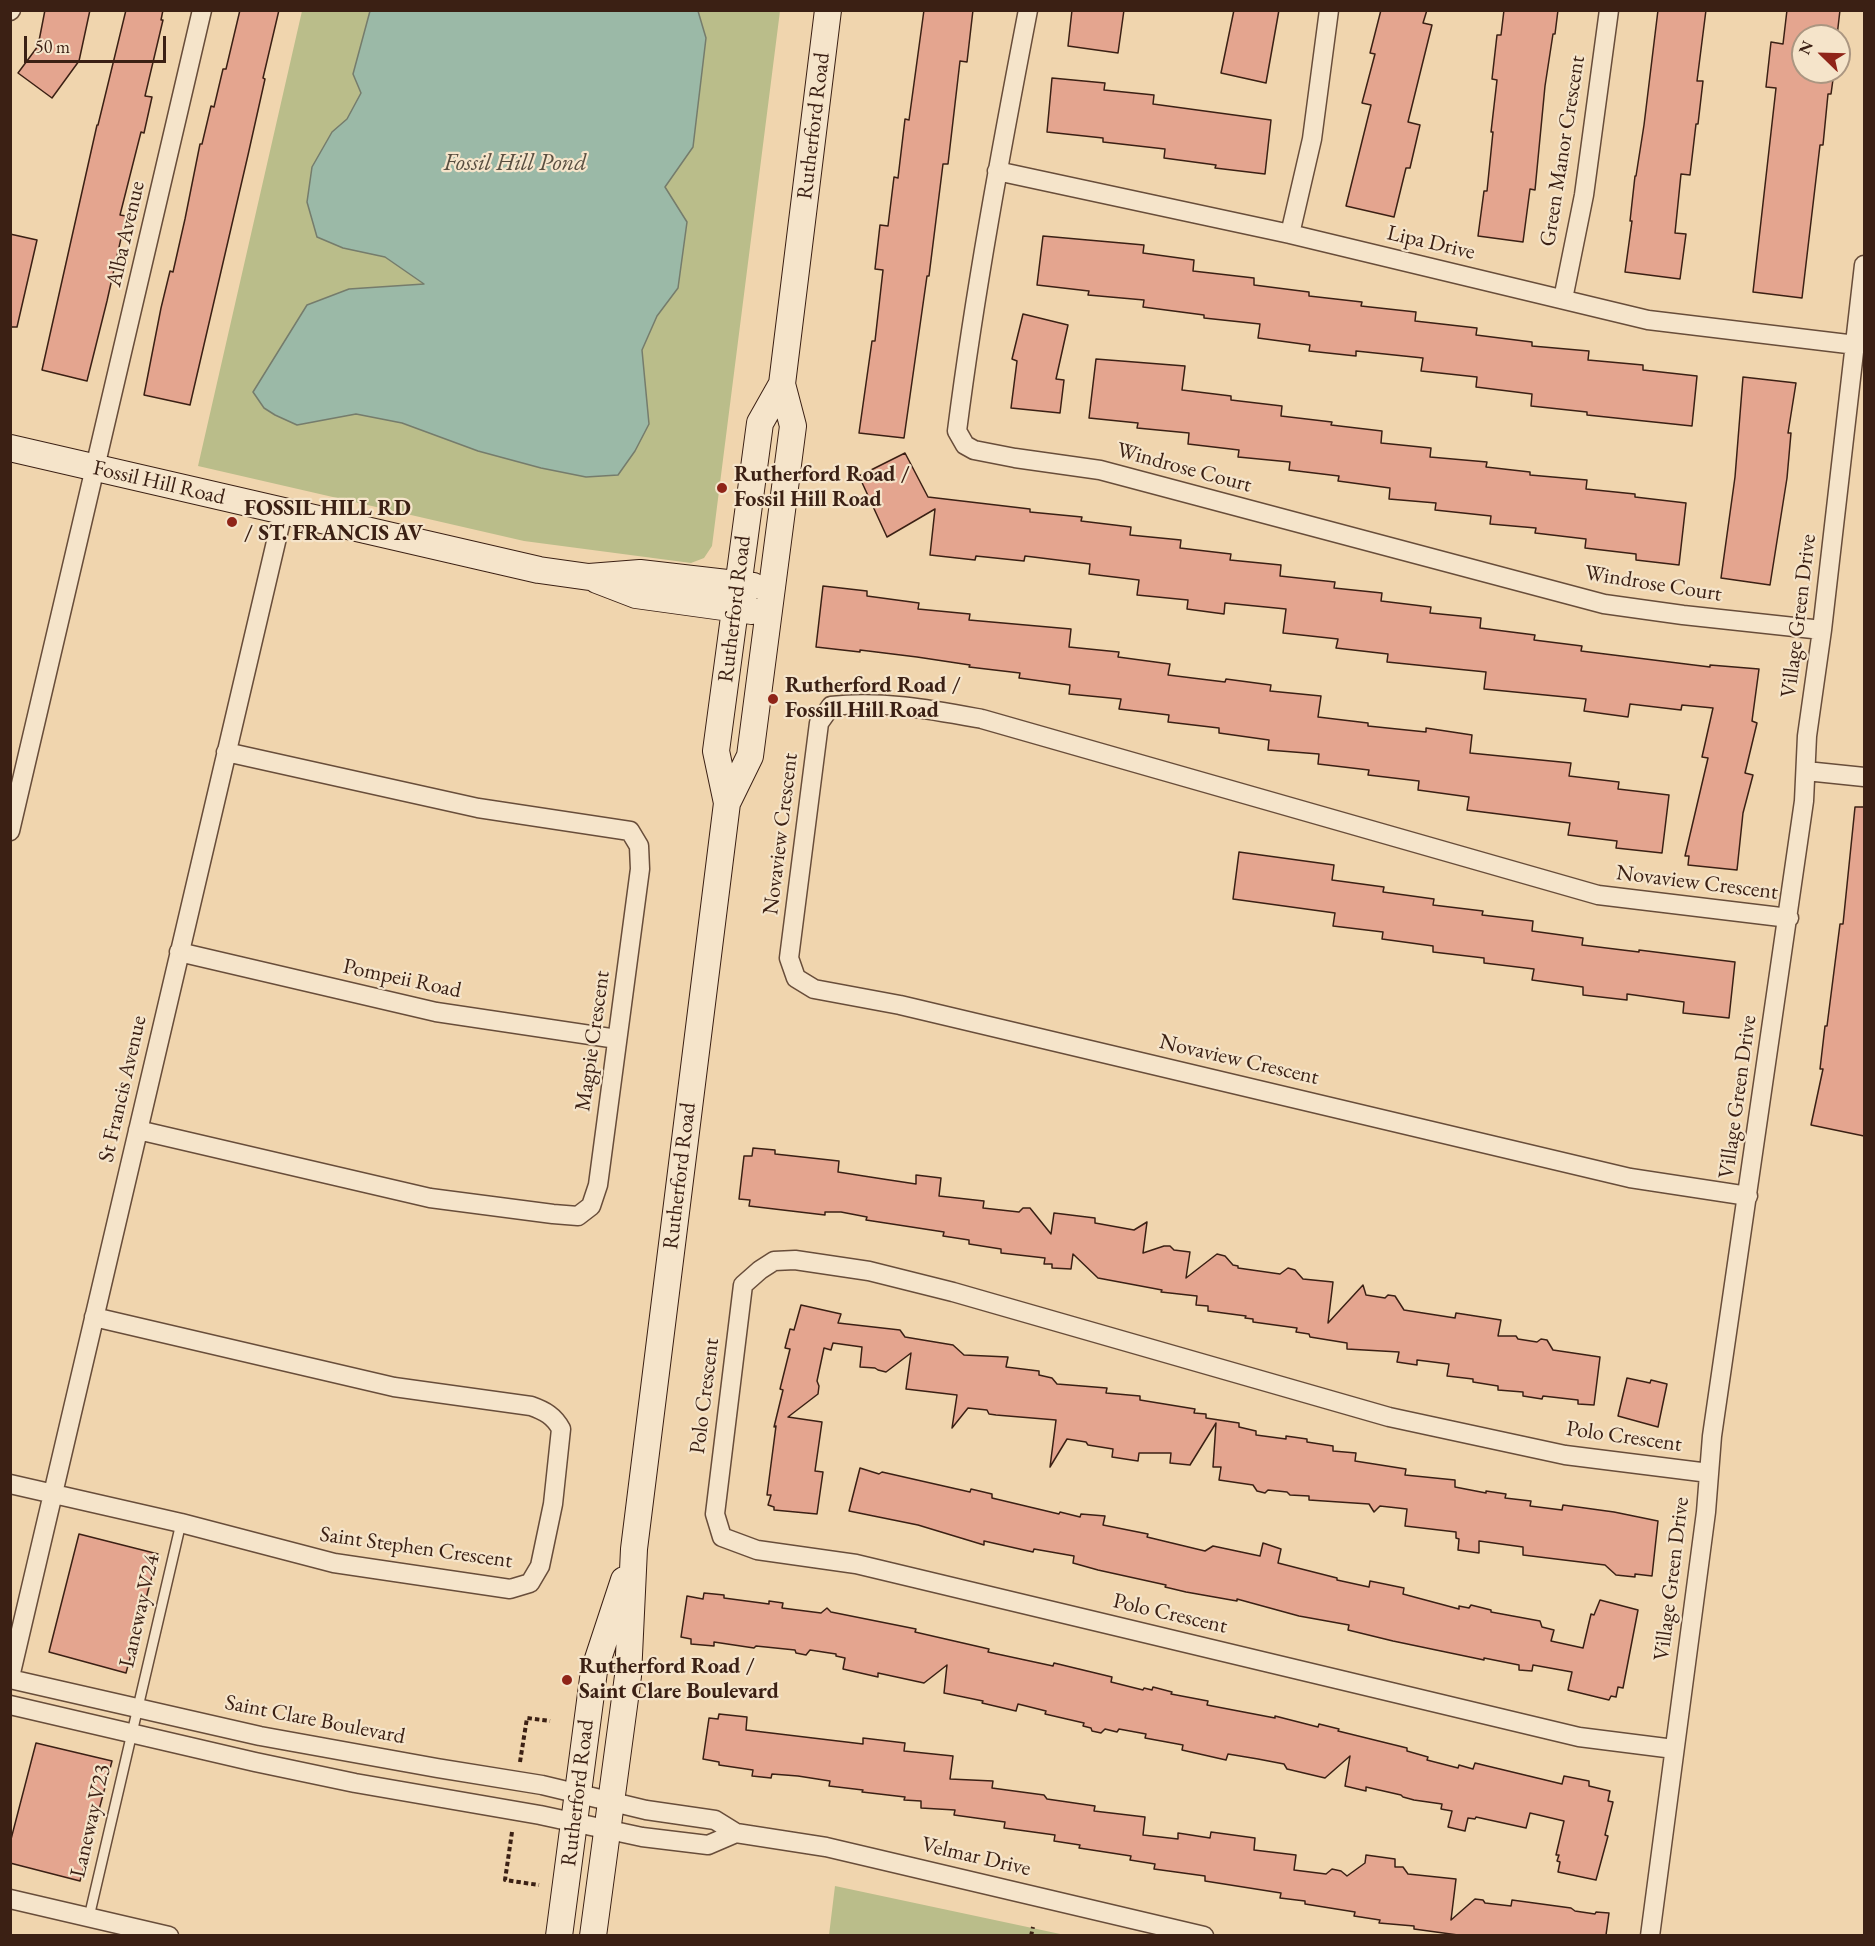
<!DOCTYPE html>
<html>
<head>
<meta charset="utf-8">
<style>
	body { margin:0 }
	#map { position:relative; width:1875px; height:1946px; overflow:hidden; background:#f0d5ae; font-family:"EB Garamond",serif }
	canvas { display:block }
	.frame { position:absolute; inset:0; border:12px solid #3b2014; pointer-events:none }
	.north { position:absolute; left:1791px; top:24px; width:60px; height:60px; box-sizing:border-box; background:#f5e4ca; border:2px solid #ab9681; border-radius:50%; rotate:293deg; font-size:16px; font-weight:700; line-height:24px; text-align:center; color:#3b2014 }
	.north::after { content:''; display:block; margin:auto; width:21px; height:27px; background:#8f2418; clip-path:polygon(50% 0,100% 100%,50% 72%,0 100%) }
	.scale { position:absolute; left:24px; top:36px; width:142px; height:27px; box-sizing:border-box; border:3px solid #3b2014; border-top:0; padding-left:8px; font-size:18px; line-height:21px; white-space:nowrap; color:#3b2014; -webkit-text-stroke:4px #f5e4ca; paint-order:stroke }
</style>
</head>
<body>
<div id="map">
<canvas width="1875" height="1946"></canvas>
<div class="frame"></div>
<div class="north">N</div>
<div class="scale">50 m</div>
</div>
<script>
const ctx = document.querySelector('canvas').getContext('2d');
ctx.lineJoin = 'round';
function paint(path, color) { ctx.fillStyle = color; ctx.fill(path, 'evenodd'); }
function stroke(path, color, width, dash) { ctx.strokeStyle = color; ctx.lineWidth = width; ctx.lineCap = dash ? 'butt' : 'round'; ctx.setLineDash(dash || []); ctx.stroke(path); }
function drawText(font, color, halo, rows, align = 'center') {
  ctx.font = font + ' "EB Garamond",serif'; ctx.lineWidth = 4.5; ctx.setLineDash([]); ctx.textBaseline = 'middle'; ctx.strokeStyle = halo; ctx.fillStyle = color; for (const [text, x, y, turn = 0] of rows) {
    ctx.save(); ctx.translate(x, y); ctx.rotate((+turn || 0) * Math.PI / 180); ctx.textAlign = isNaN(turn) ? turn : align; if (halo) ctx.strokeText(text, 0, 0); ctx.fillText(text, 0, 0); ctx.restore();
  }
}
const green = new Path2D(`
	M302,11H780L712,546L704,558L691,563L524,541L198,466Z
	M835,1886L1065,1935H829Z`);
const water = new Path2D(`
	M370,11H698L706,38L693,147L665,187L687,222L678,288L657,316L642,350L649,424L635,451L618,475L586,477L541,468L478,451L402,423L356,414L297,425L275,415L264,408L253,392L307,305L349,289L424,284L385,257L343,248L317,237L307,202L312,167L332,132L347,119L361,93L353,74Z`);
const building = new Path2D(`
	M45,10H90L79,61L52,98L18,73L38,46Z
	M126,10H163L161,20H163L145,96L152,97L144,133L141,132L120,215L126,216L107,301L87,381L42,370L97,125H98Z
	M240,10H279L263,78L265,79L248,155L190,405L144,395L161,308L170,271L173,272L185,219L200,144H202L211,106L214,107L223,69H226Z
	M924,10H973L967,62L960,61L948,164H943L929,276H927L904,438L859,433L872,341H875L883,270L875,269L880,225L888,226L894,177L898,178L905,119L909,120Z
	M1072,10H1124L1118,53L1068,46Z
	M1234,10H1279L1266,83L1221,73Z
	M1381,10H1427L1423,23L1432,25L1408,122L1420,125L1410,168H1406L1394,217L1346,206L1371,105L1362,103L1375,54L1370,53Z
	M1504,10H1558L1555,34H1553L1545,86L1535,190L1530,189L1523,242L1478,236L1484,191H1487L1493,132H1491L1497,80L1492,79L1497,35H1501Z
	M1658,10H1706L1697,81H1703L1698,124H1696L1690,175L1681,174L1675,233L1686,234L1680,279L1625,272L1632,221H1630L1635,176H1636L1644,125Z
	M1787,10H1840L1837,36H1803V72H1834L1831,94H1828L1823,145H1820L1802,298L1753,292L1776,88L1766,87L1771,42L1783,44Z
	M1052,78L1105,83L1104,90L1154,95L1153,104L1271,120L1265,174L1215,168L1216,165L1164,158L1165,149L1103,142V138L1047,132Z
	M10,234L37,240L17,327H10Z
	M1043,236L1144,245L1143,253L1194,260L1193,271L1254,278V285L1309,292V296L1362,302L1361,306L1416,312L1415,321L1477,328L1476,335L1532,342V346L1589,351L1588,360L1643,365V370L1697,376L1692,426L1587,415V412L1531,406L1532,394L1476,387L1477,377L1421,371L1423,358L1356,351V356L1309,351L1310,345L1258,338L1260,324L1204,318V315L1143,307L1144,300L1088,295L1089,291L1037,285Z
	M1023,314L1068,325L1056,379L1064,380L1060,413L1011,408L1017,361L1012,359Z
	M1096,359L1185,366L1182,390L1231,396V400L1282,406L1281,416L1332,422L1331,425L1382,431L1381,443L1431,448L1430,457L1487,462L1486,467L1530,472V475L1587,480L1586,489L1635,494V497L1686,503L1679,565L1636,560V554L1585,548L1586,539L1535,533L1536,528L1490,524L1491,516L1435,510L1436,503L1389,499L1390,488L1338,481L1339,476L1289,470L1290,462L1238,457L1239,450L1188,444L1189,433L1137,428L1138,423L1089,418Z
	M1743,377L1796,383L1788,433H1791L1787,478L1770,585L1721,578L1735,477Z
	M905,453L928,497L1030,509V512L1082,517L1081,521L1131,527L1130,535L1181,540L1180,548L1231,554L1230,560L1281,565L1280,576L1335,582L1334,588L1382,593L1381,601L1431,607L1430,613L1481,618L1480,628L1535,635L1534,640L1582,646L1581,651L1710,667V665L1759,669L1752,721L1757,723L1745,773L1753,775L1743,813L1737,870L1688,865L1689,856H1685L1708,758L1702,757L1713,708L1682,705L1681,710L1630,704L1628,717L1584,711L1586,699L1484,689L1486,672L1387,662L1388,654L1336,648L1338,639L1283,633L1286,609L1225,603L1224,614L1187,609L1188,600L1137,595L1139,580L1089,574L1090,564L1025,556L1024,561L976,556L975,560L930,555L935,509L887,537L859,476Z
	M823,586L867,591V596L919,603L918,609L970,614L969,620L1071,629L1069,647L1119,652L1118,657L1170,664L1168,675L1225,682L1226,679L1271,685L1270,691L1321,696L1318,717L1368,723V726L1426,732V728L1472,735L1470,753L1571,763L1569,776L1619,782L1618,789L1669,795L1662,853L1616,848L1617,841L1568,835L1570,823L1467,810L1469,797L1418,790L1419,781L1368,775L1369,770L1318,764L1319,754L1268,750L1269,740L1219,733V728L1168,722L1169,715L1119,709L1121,699L1069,694L1070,685L1019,678L1020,673L969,667L970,665L917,657L860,650V652L816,647Z
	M1855,807H1864V1136L1811,1125L1823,1069H1820L1825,1026H1827L1840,924H1843Z
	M1239,852L1334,865L1332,880L1384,887L1383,892L1434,899L1433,905L1483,911L1482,915L1533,921L1532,931L1583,938L1582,945L1639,952V950L1735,962L1729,1018L1683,1013L1684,1002L1627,994V1000L1583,995V987L1532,980L1534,969L1484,963V958L1433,952V946L1382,939L1383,932L1333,926L1335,913L1233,899Z
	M753,1148L775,1150V1154L839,1161L838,1172L883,1179L916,1184V1175L941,1178L939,1196L984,1201L983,1208L1019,1212L1023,1208H1030L1051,1234L1054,1213L1095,1218V1223L1134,1230L1147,1222L1143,1253L1164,1246H1170L1174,1250L1190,1252L1186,1278L1217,1254L1225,1256L1233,1265L1238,1266V1268L1280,1274L1288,1268L1295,1270L1303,1279L1333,1282L1328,1323L1363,1285L1366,1295L1385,1298L1388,1295L1395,1296L1404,1310L1455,1318L1456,1313L1501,1320L1498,1336H1516L1518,1339L1537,1342L1541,1339L1547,1340L1553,1350L1600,1357L1594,1405L1578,1404V1400L1543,1396L1542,1399L1523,1396V1392L1498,1390V1386L1473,1382V1379L1447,1376L1449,1364L1417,1360V1365L1397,1362L1399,1352L1347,1349V1343L1310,1337L1309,1334L1296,1332L1297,1328L1253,1322V1319L1245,1318L1246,1316L1208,1311V1306L1196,1305L1197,1296L1161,1292L1162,1290L1098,1278L1073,1254L1071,1269L1052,1268V1264H1044L1045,1258L1001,1253V1249L969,1244V1240L943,1236L944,1232L866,1220L867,1217L841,1212H825V1215L749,1206L750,1200L739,1199L744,1156H752Z
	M801,1305L841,1314L838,1323L900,1330L905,1337L953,1345L964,1355L1008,1357L1006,1367L1039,1371V1375L1052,1378L1057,1384L1107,1388L1106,1393L1140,1396V1400L1195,1409L1194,1413L1206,1414V1418L1239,1423V1427L1256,1431V1435L1286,1439V1436L1307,1439V1442L1333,1446V1451L1356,1453L1355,1461L1406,1469L1405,1475L1455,1480V1487L1486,1493V1491L1506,1494L1505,1498L1531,1501L1530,1506L1562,1510L1563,1505L1614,1512L1658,1521L1652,1576L1635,1574V1577L1616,1575L1605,1565L1523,1555V1547L1479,1541V1553L1458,1550L1459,1539L1456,1538V1532L1405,1526L1407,1509L1380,1506L1374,1512L1369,1504L1309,1500V1496L1290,1495L1287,1492L1268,1490L1265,1493L1257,1491L1253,1485L1219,1480L1221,1467H1213L1216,1423L1190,1465L1170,1463L1171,1453H1139L1138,1461L1112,1457L1113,1449L1088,1445L1086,1442L1067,1439L1050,1467L1056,1420L996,1415L989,1414L987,1410L968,1408L952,1428L957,1395L906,1389L911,1353L886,1372L878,1370L875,1368L860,1367L862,1347L833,1343L831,1350L824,1348L817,1381L819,1386L818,1394L788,1417L822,1422L815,1471L823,1472L817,1514L774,1510V1507L768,1505L771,1495H767L776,1426L774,1427L783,1390L780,1389L790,1349L785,1348L790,1329L794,1330Z
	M1627,1378L1650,1383L1651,1380L1667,1384L1658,1427L1618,1416Z
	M860,1468L879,1474L882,1472L970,1492L971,1489L992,1494V1498L1059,1514L1060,1512L1080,1517L1081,1514L1105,1516L1103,1525L1148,1534L1147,1537L1205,1551L1213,1546L1260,1556L1263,1543L1281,1549L1278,1563L1337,1578V1580L1369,1587L1370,1581L1404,1588L1403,1594L1459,1609V1606L1469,1608L1471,1605L1491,1610V1612L1540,1621L1542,1627L1554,1630L1551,1641L1583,1648L1591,1614L1594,1615L1600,1600L1638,1610L1623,1688L1618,1687L1616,1697L1611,1696L1609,1700L1568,1690L1572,1672L1533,1665L1532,1671L1519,1670V1665L1484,1658V1660L1393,1641L1348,1630L1349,1625L1299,1616L1237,1599V1601L1186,1592L1165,1587L1166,1585L1098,1570L1073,1563L1074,1556L1034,1549L1033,1552L984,1541V1545L918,1525L849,1511Z
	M79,1534L158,1554L126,1673L49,1652Z
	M704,1593L724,1595V1598L769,1604V1601L783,1603L782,1608L821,1613L827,1608L831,1612L916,1629L915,1632L989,1649L988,1652L1053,1666L1054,1663L1112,1677L1111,1682L1143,1690L1144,1688L1152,1690L1153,1687L1172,1692L1171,1694L1208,1701L1207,1705L1275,1718V1716L1318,1727L1319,1724L1339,1729L1338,1731L1407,1748V1751L1428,1757L1427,1760L1458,1768L1459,1765L1473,1769L1475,1763L1562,1784L1564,1776L1589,1781V1786L1610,1791L1608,1801L1613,1802L1605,1835L1608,1836L1596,1880L1558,1872L1560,1862L1557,1861L1559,1855H1556L1564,1821L1530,1813L1526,1828L1476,1817L1475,1819L1468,1818L1465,1831L1448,1827L1452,1811L1441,1809L1442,1804L1414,1800L1403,1797L1401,1795L1366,1787V1791L1345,1786L1350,1756L1325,1778L1287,1769L1284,1764L1258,1759L1228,1754L1226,1760L1182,1750L1183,1745L1145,1738L1146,1734L1119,1729L1117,1732L1105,1729L1101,1733L1092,1731L1091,1728L1083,1726L1084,1723L1045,1714L1046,1711L1018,1704L1016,1711L982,1703L983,1701L944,1693L947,1665L924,1683L878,1673V1677L843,1669L845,1658L836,1656V1654L810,1650L806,1655L796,1653L795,1650L756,1646L754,1648L714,1642V1646L691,1644V1639L681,1637L687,1596L703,1599Z
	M719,1714L747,1717L746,1730L863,1744V1738L905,1743L904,1751L953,1756L950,1779L993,1781L992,1788L1044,1795L1047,1799L1095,1806L1094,1811L1145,1817L1143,1835L1178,1839V1833L1210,1838L1211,1832L1255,1838L1254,1850L1296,1855L1294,1870L1326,1874L1332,1869L1341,1871L1347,1876L1365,1863L1366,1855L1395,1859V1867H1403L1408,1874L1456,1879L1451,1920L1475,1899L1483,1900L1485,1903L1511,1906L1512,1900L1571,1908L1575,1911L1595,1914L1596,1912L1609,1913L1606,1935H1458L1414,1929V1926L1379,1923L1380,1920L1354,1916L1355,1912L1305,1904V1901L1280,1898L1281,1893L1205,1881V1876L1154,1869L1155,1864L1130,1860L1131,1856L1079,1848L1080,1845L1054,1841L1055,1835L1004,1828L1005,1822L954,1815L955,1810L921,1808V1801L904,1800L905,1797L862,1792L863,1790L829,1786L830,1781L798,1776L772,1774L771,1778L752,1776L753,1770L719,1765V1762L703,1759L709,1718L718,1719Z
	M36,1743L112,1761L80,1881L10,1863V1843Z`);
const path = new Path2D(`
	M520,1762L527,1718L550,1721
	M512,1832L505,1880L539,1885
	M1031,1936L1033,1927`);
const lane = new Path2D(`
	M89,1917L181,1523`);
const street = new Path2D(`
	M1028,10C1001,150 975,290 957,431L965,445L974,450L1015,458L1100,470L1604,604L1683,615L1822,630
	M10,11L11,10
	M997,171L1290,234L1648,320L1856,345
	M1290,234L1312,139L1329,10
	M1563,299L1584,195L1609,10
	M1806,771L1864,777
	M10,831L202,10
	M179,952L436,1012L617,1039
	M138,1130L430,1198L553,1214L578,1216L591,1206L598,1185L640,869L639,846L630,831L478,808L226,752
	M1748,1196L1630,1178L900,1005L814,989L796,978L789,958L819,723L831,706C882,700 933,710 982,719L1598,895L1789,918
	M10,1484L181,1523L334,1563L510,1589L530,1583L540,1566L553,1504L561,1429C554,1416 545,1411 531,1406L394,1387L94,1317
	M10,1677L283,512
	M10,1679L260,1736L437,1768L542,1785L646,1810L715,1820L736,1833L826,1847L1204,1936
	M10,1705L255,1762L355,1783L540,1815L642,1837L708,1845L736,1833
	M1674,1749L1579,1737L856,1564L757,1550L722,1537L715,1514L743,1285L760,1270L774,1261L795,1260L869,1271L953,1292L1389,1417L1565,1455L1709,1473
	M10,1899L169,1936
	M1650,1936L1706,1512L1712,1436L1804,801L1807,736L1822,630L1864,265`);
const secondary = new Path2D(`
	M10,448L539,570L589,577L640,573L753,586
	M597,580L636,595L752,611
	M727,803L750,756L793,426L782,384L828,10
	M559,1936L594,1671L624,1580
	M593,1936L628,1676L634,1549L727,803L716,751L760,423L782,384`);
const markers = [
	[722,488,6,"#8f2418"],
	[232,522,6,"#8f2418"],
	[773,699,6,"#8f2418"],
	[567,1680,6,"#8f2418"]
];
const streetNames = [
	["Rutherford Road",814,126,-83],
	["Green Manor Crescent",1563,151,-81],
	["Alba Avenue",126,234,-77],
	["Lipa Drive",1431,243,13],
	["Windrose Court",1184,468,15],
	["Fossil Hill Road",159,483,13],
	["Windrose Court",1653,584,9],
	["Rutherford Road",735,609,-83],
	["Village Green Drive",1799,616,-83],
	["Novaview Crescent",781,834,-83],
	["Novaview Crescent",1697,883,7],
	["Pompeii Road",402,979,12],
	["Magpie Crescent",593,1041,-82],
	["Novaview Crescent",1239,1060,13],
	["St Francis Avenue",123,1089,-77],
	["Village Green Drive",1738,1097,-82],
	["Rutherford Road",680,1176,-83],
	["Polo Crescent",705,1396,-83],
	["Polo Crescent",1624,1437,8],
	["Saint Stephen Crescent",416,1548,8],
	["Village Green Drive",1672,1579,-83],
	["Laneway V24",140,1611,-77],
	["Polo Crescent",1170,1614,13],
	["Saint Clare Boulevard",315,1720,11],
	["Rutherford Road",578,1793,-83],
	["Laneway V23",91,1821,-77],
	["Velmar Drive",976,1857,13]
];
const poiNames = [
	["Rutherford Road /",734,475],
	["Fossil Hill Road",734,500],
	["FOSSIL HILL RD",244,509],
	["/ ST. FRANCIS AV",244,534],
	["Rutherford Road /",785,686],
	["Fossill Hill Road",785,711],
	["Rutherford Road /",579,1667],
	["Saint Clare Boulevard",579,1692]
];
const waterNames = [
	["Fossil Hill Pond",515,163]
];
paint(green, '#babd8a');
paint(water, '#9bb9a7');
stroke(water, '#757c6c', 1.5);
paint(building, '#e4a58f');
stroke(building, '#3b2014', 1.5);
stroke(lane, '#684d3a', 12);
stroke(street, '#684d3a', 21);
stroke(secondary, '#3b2014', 28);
stroke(path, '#3b2014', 4, [4.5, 3]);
stroke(lane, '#f5e4ca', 9);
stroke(street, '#f5e4ca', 18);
stroke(secondary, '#f5e4ca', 26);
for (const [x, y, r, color] of markers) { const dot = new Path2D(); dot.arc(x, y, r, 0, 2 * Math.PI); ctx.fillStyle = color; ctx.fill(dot); stroke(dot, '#f5e4ca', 2); }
drawText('22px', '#3b2014', '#f5e4ca', streetNames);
drawText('bold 22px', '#3b2014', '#f5e4ca', poiNames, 'left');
drawText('italic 24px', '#584e40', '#f5e4ca', waterNames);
</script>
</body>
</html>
